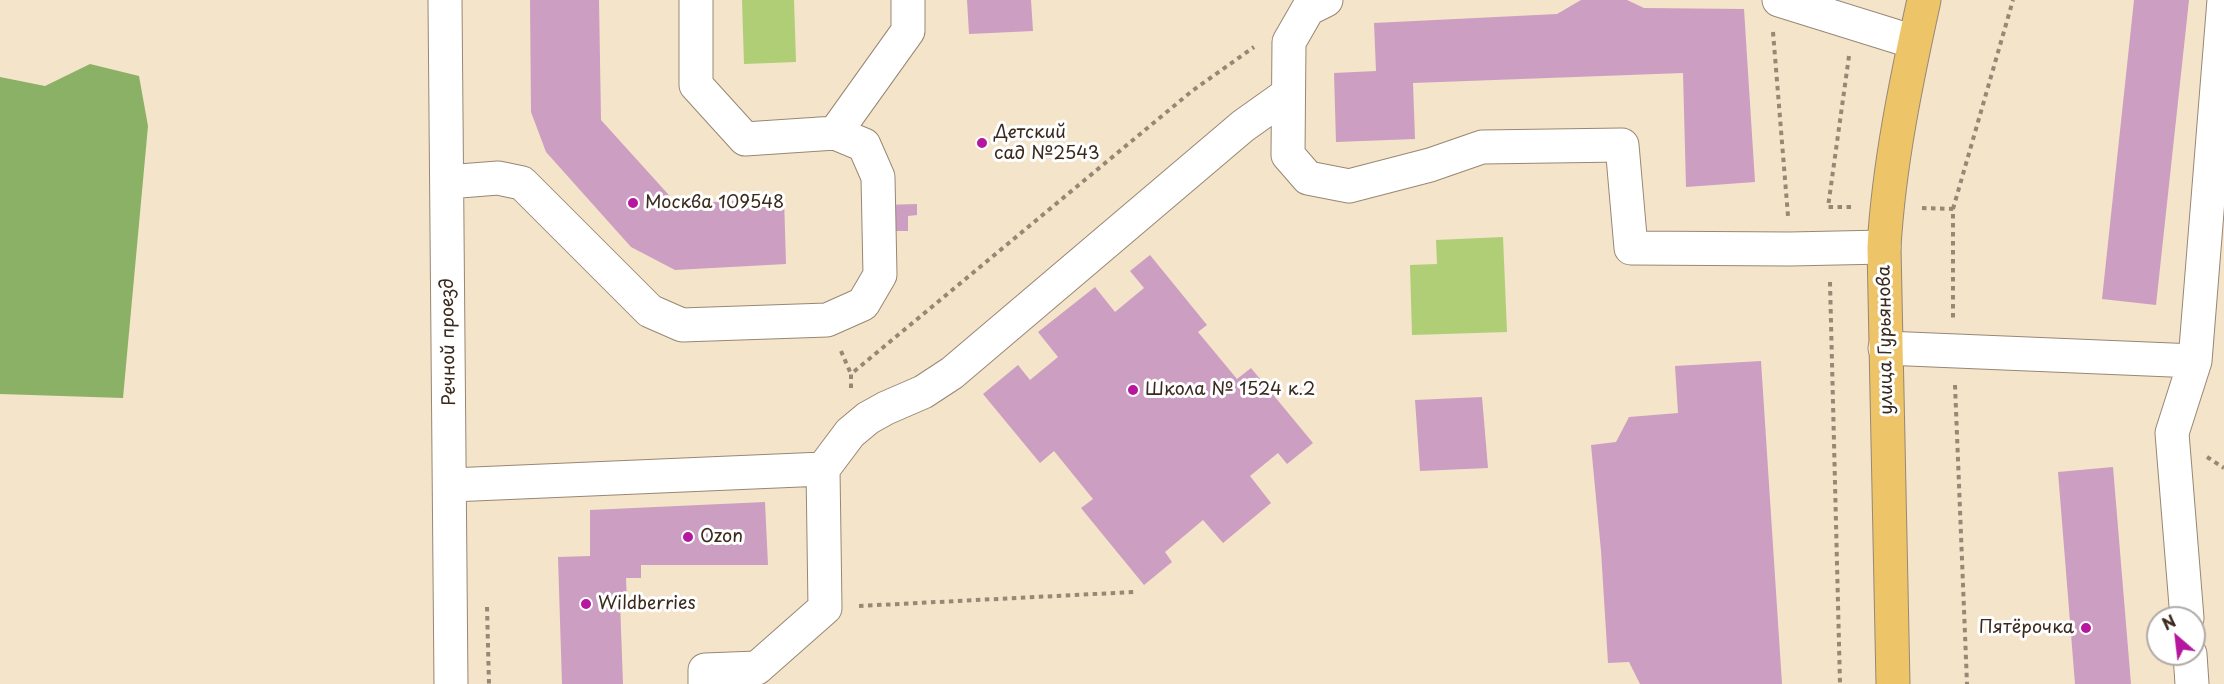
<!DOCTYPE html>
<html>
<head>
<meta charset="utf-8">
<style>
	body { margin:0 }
	#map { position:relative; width:2224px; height:684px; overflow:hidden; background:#f4e4ca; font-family:"Playpen Sans",sans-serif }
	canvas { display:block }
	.north { position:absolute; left:2146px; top:606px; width:60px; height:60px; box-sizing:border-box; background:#fff; border:2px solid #b1aaa5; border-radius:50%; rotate:332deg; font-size:16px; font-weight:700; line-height:24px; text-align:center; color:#3b2a1e }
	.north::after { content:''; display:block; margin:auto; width:21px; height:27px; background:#b5179e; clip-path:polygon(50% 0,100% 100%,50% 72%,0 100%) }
</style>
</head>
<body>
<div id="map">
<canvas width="2224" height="684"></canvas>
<div class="north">N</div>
</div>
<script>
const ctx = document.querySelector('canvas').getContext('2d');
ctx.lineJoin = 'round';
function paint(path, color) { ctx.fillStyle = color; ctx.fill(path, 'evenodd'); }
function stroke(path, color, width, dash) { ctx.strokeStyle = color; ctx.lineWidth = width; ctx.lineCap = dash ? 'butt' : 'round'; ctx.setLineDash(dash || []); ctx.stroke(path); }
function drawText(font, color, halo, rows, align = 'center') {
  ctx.font = font + ' "Playpen Sans",sans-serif'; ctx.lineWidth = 6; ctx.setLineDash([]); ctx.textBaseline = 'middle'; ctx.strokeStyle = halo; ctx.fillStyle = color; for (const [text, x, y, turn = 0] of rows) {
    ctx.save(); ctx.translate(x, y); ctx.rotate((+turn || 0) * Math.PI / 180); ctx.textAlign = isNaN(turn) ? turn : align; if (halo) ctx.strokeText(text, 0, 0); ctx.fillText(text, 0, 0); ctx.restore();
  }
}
const green = new Path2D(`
	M742,0H794L796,62L744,64Z
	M1503,237L1507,332L1412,335L1410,265L1437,264L1436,240Z`);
const forest = new Path2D(`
	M90,64L139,76L148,126L123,398L0,394V77L45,86Z`);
const building = new Path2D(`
	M530,0H599L601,120L677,204L784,198L786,264L675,270L631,247L546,152L531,112Z
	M967,0H1031L1033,31L969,34Z
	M1581,0H1627L1644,8L1744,9L1755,182L1686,187L1683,73L1413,83L1415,139L1336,142L1334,73L1376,71L1374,23L1557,14Z
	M2134,0H2189L2156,305L2102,299Z
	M917,204V215L908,216V231H885L884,205Z
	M1150,255L1207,325L1198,332L1237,379L1251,368L1313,443L1287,464L1278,453L1250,476L1271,503L1223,543L1203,520L1165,552L1172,562L1144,585L1081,508L1093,499L1054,451L1040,463L983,394L1018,365L1030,380L1058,357L1038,332L1095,287L1115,312L1144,288L1130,271Z
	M1761,361L1782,684H1640L1629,662L1608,663L1601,551L1591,445L1616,442L1629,417L1678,413L1675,366Z
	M1482,397L1488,468L1420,471L1415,400Z
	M2113,467L2131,684H2075L2058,472Z
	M765,502L768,565H641V578H626L627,602H620L623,684H562L558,557L590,556V510Z`);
const path = new Path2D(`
	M1773,32L1788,216
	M1849,56L1828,207H1855
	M1922,208L1953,209V318
	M1953,209L2013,0
	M1830,282L1840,684
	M841,351L851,374
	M1955,385L1967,684
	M851,388V374L1192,91L1254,47
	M2207,457L2224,468
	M859,606L1134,592
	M487,607L489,684`);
const minor = new Path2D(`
	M445,0L451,684
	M1326,0L1308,9L1289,42L1288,155L1308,178L1349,186L1430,165L1482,147L1622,145L1631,248L1790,249L1884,247
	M1779,0L1914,42
	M835,133L908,31V0
	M447,182L498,178L522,183L650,311L682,325L827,320L863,304L880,275L878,177L864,145L835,133L745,139L696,85V0
	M1885,348L2195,361L2224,0
	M823,469L850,433L868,418L886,408L923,392L952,373L1243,126L1288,94
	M451,485L823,469L825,608L757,668L705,670V684
	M2187,618L2172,433L2195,361
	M2190,654L2192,684`);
const major = new Path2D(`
	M1893,684L1884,247C1889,164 1906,82 1924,0`);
const markers = [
	[982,143,6,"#b5179e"],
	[633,203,6,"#b5179e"],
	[1133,390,6,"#b5179e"],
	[688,537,6,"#b5179e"],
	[586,604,6,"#b5179e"],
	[2086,628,6,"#b5179e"]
];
const poiNames = [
	["Детский",994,133],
	["сад №2543",994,154],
	["Москва 109548",645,203],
	["Школа № 1524 к.2",1145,390],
	["Ozon",700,537],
	["Wildberries",598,604],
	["Пятёрочка",2074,628,"right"]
];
const streetNames = [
	["улица Гурьянова",1886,340,-91],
	["Речной проезд",449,342,-91]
];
paint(green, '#afce75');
paint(forest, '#8bb166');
paint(building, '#cc9ec1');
stroke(minor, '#988774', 35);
stroke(major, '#988774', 35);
stroke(path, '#988774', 4, [4.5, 4.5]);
stroke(minor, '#fff', 33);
stroke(major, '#eec469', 33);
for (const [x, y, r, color] of markers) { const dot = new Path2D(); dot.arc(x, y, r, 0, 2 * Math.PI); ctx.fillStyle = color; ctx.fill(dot); stroke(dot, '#fff', 2); }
drawText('18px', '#3b2a1e', '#fff', poiNames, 'left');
drawText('18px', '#3b2a1e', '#fff', streetNames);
</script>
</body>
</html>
